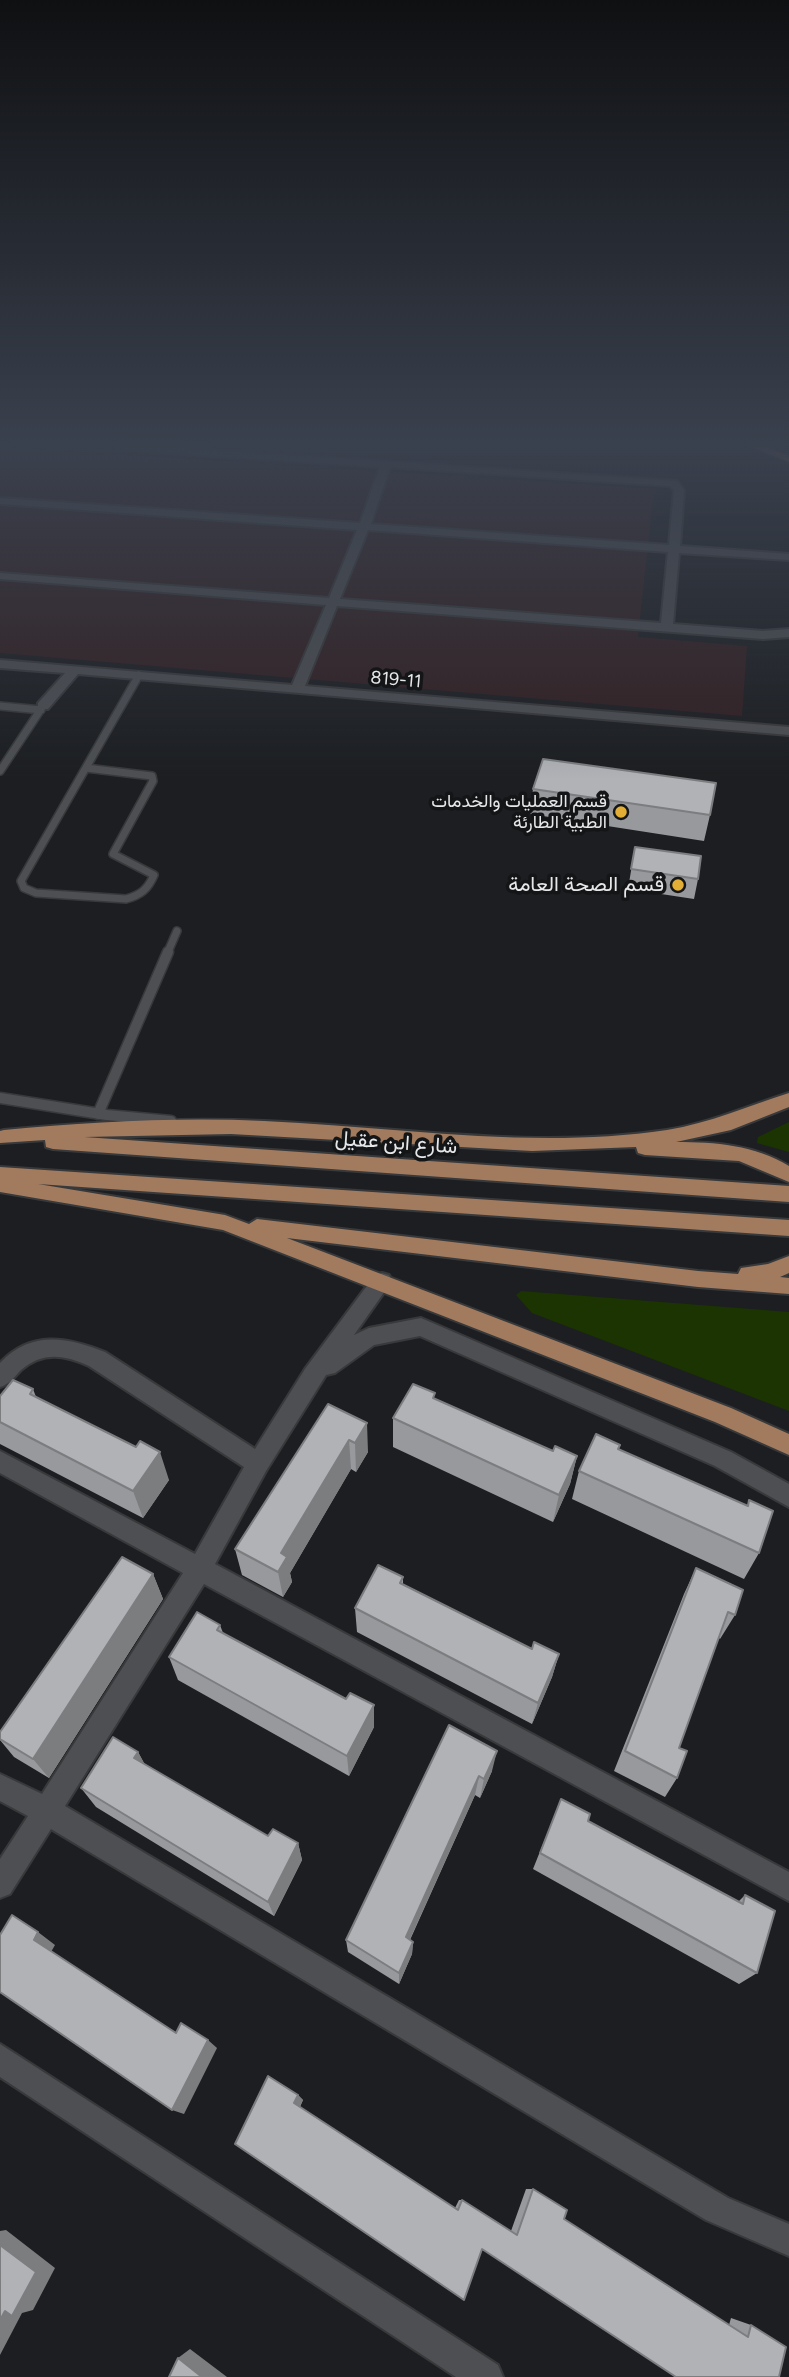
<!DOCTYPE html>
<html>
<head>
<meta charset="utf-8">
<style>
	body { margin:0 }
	canvas { display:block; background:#1c1e21 }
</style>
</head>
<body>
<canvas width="789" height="2377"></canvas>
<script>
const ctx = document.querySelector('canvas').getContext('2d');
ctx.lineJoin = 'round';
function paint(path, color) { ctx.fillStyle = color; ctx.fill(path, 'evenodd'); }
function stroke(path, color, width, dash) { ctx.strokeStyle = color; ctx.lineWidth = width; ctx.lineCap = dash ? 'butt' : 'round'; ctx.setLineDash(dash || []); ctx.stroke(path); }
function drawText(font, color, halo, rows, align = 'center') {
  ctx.font = font + ' Figtree,Vazirmatn,sans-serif'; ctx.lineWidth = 7; ctx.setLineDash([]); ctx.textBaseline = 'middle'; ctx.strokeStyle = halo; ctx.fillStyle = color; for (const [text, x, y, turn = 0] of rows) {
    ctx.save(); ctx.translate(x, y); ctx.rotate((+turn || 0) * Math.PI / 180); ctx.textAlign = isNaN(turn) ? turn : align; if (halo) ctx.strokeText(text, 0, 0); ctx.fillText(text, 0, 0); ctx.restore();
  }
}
const commercial = new Path2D(`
	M0,447L654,489L638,637L747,646L742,716L0,653Z`);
const green = new Path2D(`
	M789,1122V1152L757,1143L758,1137Z
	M521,1291L789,1312V1411L532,1313L516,1295Z`);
const serviceFar1 = new Path2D(`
	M0,706L41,710
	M86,768L152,776L153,781L113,854L154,875C148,889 141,895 126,899L36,893L24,888L21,881L139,675
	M0,771L43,706
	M167,954L177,931`);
const service = new Path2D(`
	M0,1098L107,1115L171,1121
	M98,1114L168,952`);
const minor = new Path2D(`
	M119,447H168L677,481L684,490L680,546L789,554V560L679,553L673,624L763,631L789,629V637L763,639L337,606L305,686L789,727V735L78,674L48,709H38V703L65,673L0,668V660L292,685L326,605L0,579V573L329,598L357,530L0,504V498L360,523L380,467L124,450ZM390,467L670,486L674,490L669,545L371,524ZM368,530L668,552L661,623L340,599Z
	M382,1273L389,1275L392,1281L354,1335L369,1328L421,1318L428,1321L731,1452L789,1484V1507L715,1466L420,1336L374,1345L335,1373L326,1375L266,1471L215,1564L789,1872V1901L204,1584L65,1806L728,2198L789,2224V2256L706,2220L51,1829L10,1894L0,1898V1859L28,1816L0,1801V1774L42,1794L183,1573L0,1473V1451L195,1554L244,1467L89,1366C65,1355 43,1351 21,1370C14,1377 10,1384 0,1387V1363C31,1330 67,1337 105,1352L255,1449L305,1369L375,1275Z
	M0,2044L498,2365L503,2377H456L0,2077Z`);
const primary = new Path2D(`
	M752,447H766L789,456V462Z
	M789,1093V1107L731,1130L676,1142C715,1142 755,1145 789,1166V1182L739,1161L645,1155L638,1153L636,1147L532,1151L231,1134L84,1137L789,1186V1202L53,1149L46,1147L45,1140L0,1143V1131L4,1130C90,1122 177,1117 264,1121C398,1127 534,1150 667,1130C710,1123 748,1106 789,1093Z
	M0,1167L789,1220V1236L38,1184L225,1215L249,1224L257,1219L698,1271L738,1274L741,1268L768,1264L789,1256V1273L780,1277L789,1278V1294L698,1287L287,1238L731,1408L789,1434V1455L715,1422L223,1230L0,1192Z`);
const wall = new Path2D(`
	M533,789L710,815L704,841L530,814Z
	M635,847L698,879L694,899L628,889Z
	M33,1389L36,1397L169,1480L143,1518L0,1444V1396Z
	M435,1399L553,1451L577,1456L570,1484L553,1522L393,1447V1418Z
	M328,1404L368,1452L356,1472L351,1469L290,1573L292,1582L283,1597L242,1575L235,1549Z
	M619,1450L747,1506L749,1500L759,1553L744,1579L572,1499L579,1471Z
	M696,1568L735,1615L720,1639L719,1638L679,1748L677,1778L665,1797L614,1771L684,1594Z
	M153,1574L163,1599L49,1778L14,1757L0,1740V1732Z
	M403,1577V1584L532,1649L559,1654L552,1677L532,1724L357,1632L355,1608Z
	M220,1625L223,1633L374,1727L349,1776L178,1680L169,1657Z
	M449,1725L492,1771L480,1798L475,1795L410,1940L413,1942L412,1954L399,1984L348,1952L346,1940Z
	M138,1752L145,1765L268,1836L298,1843L302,1860L274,1916L96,1807L81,1788Z
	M561,1799L588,1821L738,1902L745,1895L757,1973L739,1984L533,1869Z
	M298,2095L303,2100L300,2107L455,2208L459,2200H462L511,2231L526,2189H533L564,2219L729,2325L731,2318L751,2325L779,2377L235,2144Z`);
const shadedWall = new Path2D(`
	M367,1423L368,1452L356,1472L355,1443Z
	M349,1440L351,1469L290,1573L292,1582L283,1597L278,1572L281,1553Z
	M160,1452L169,1480L143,1518L133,1491Z
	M577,1456L570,1484L553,1522L559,1495Z
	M153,1574L163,1599L49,1778L33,1759Z
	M559,1654L552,1677L532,1724L538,1703Z
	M374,1705V1727L349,1776L347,1756Z
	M497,1751L492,1771L480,1798L484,1779Z
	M138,1752L149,1772L134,1758Z
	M479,1776L475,1795L405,1950L406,1937Z
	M298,1843L302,1860L274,1916L268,1902Z
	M38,1932L55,1945L51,1952L34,1940Z
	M413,1942L412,1954L399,1984V1973Z
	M208,2040L217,2048L184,2114L172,2110Z
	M298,2095L303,2100L299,2108L294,2103Z
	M6,2230L55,2268L33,2310L22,2313L0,2355V2231Z
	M190,2349L227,2377H202L178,2358Z`);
const building = new Path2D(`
	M543,759L716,783L710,815L533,789Z
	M635,847L701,856L698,879L631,869Z
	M13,1380L33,1389L30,1394L136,1447L140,1441L160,1452L133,1491L0,1422V1396Z
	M413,1384L435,1393L433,1398L553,1451L555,1446L577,1456L559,1495L393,1418Z
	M328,1404L367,1423L355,1443L349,1440L281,1553L287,1557L278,1572L235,1549Z
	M596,1434L620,1445L618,1449L748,1506L749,1500L773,1511L759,1553L579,1471Z
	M122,1557L153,1574L33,1759L0,1739V1732Z
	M378,1565L403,1577L400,1583L532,1649L534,1642L559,1654L538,1703L355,1608Z
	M696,1568L743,1590L735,1615L728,1612L679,1748L687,1751L677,1778L625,1751Z
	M197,1612L220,1625L217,1630L346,1699L350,1693L374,1705L347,1756L169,1657Z
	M449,1725L497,1751L484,1779L479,1776L406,1937L413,1942L399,1973L346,1940Z
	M113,1737L138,1752L134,1758L268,1836L273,1829L298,1843L268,1902L81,1788Z
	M561,1799L590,1814L588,1821L743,1904L745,1895L775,1911L757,1973L540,1853Z
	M12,1915L38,1932L34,1940L176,2033L181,2023L208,2040L172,2110L0,1992V1935Z
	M268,2076L298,2095L294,2103L458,2210L462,2200L517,2235L533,2189L567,2210L564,2219L748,2337L751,2325L786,2347L779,2377H676L482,2249L464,2300L235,2144Z
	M0,2245L36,2272L12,2316L5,2311L0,2320Z
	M178,2358L202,2377H169Z`);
const markers = [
	[621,812,7,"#e3ae35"],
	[678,885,7,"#e3ae35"]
];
const farStreetnames = [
	["819-11",396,680,5]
];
const farPoinames = [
	["قسم العمليات والخدمات",607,802],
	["الطبية الطارئة",607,823]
];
const poiNames = [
	["قسم الصحة العامة",664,885]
];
const streetNames = [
	["شارع ابن عقيل",396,1143,4]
];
paint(commercial, '#321f21');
paint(green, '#1b3401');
stroke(serviceFar1, '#38393b', 10);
stroke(service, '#38393b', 13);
stroke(minor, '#38393b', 4);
stroke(primary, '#38393b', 4);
stroke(serviceFar1, '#4d4f52', 7);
stroke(service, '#4d4f52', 10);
paint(minor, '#4d4f52');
paint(primary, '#a27b5f');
paint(wall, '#97999d');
paint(shadedWall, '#7b7d7f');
paint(building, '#b0b2b6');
stroke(building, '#7b7d7f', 2);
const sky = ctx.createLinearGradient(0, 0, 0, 780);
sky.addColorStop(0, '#0f1012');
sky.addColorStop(0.57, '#3a414e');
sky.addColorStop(1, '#3a414e00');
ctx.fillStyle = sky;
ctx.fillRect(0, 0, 789, 780);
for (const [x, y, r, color] of markers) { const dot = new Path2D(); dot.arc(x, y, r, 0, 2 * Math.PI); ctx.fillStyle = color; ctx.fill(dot); stroke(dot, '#131517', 2.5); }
drawText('18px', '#e6e7e9', '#131517', farStreetnames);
drawText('18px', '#e6e7e9', '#131517', farPoinames, 'right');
drawText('21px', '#e6e7e9', '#131517', poiNames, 'right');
drawText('21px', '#e6e7e9', '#131517', streetNames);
</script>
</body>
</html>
